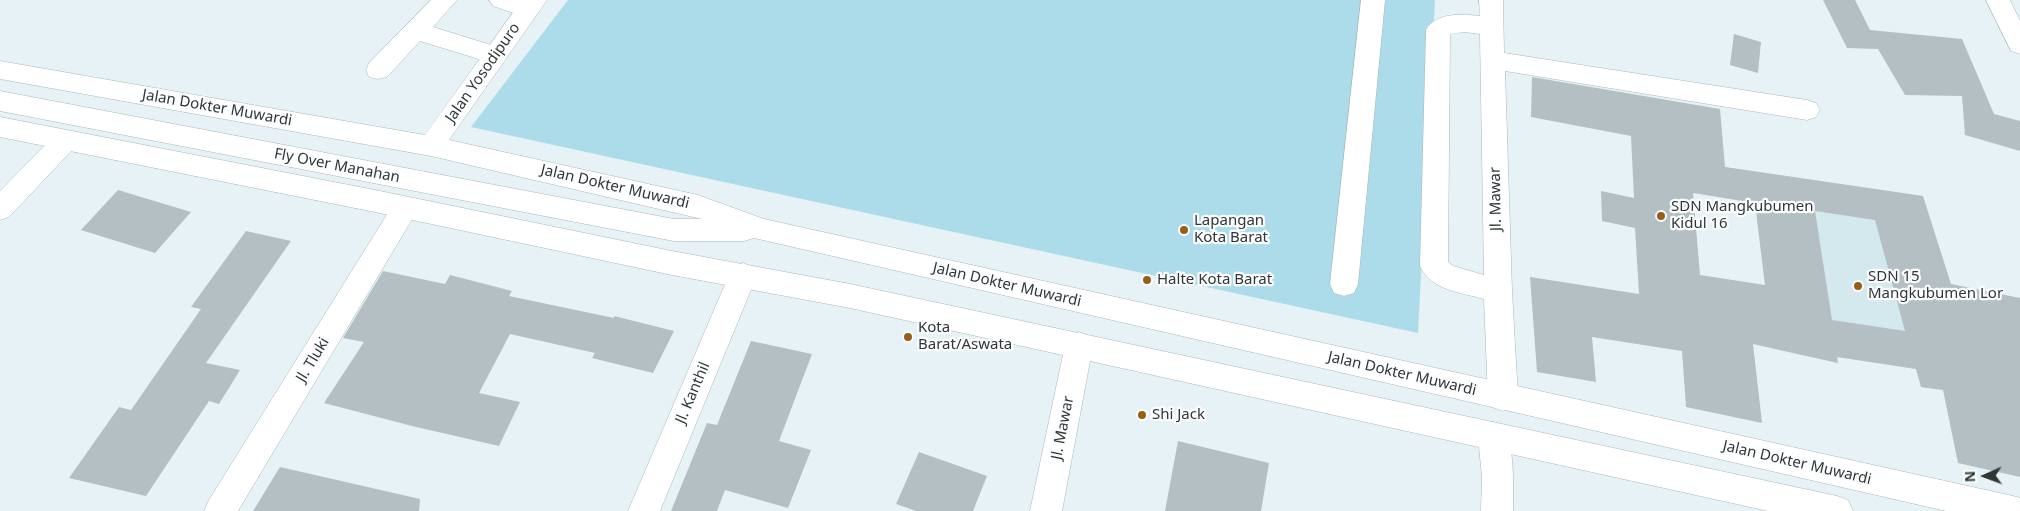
<!DOCTYPE html>
<html>
<head>
<meta charset="utf-8">
<style>
	body { margin:0 }
	#map { position:relative; width:2020px; height:511px; overflow:hidden; background:#e6f2f6; font-family:"Noto Sans",sans-serif }
	canvas { display:block }
	.north { position:absolute; left:1960px; top:451px; width:50px; height:50px; -webkit-text-stroke:4px #fbfdfe; paint-order:stroke; rotate:268deg; font-size:14px; font-weight:700; line-height:20px; text-align:center; color:#313637 }
	.north::after { content:''; display:block; margin:auto; width:18px; height:22px; background:#313637; clip-path:polygon(50% 0,100% 100%,50% 72%,0 100%) }
</style>
</head>
<body>
<div id="map">
<canvas width="2020" height="511"></canvas>
<div class="north">N</div>
</div>
<script>
const ctx = document.querySelector('canvas').getContext('2d');
ctx.lineJoin = 'round';
function paint(path, color) { ctx.fillStyle = color; ctx.fill(path, 'evenodd'); }
function stroke(path, color, width, dash) { ctx.strokeStyle = color; ctx.lineWidth = width; ctx.lineCap = dash ? 'butt' : 'round'; ctx.setLineDash(dash || []); ctx.stroke(path); }
function drawText(font, color, halo, rows, align = 'center') {
  ctx.font = font + ' "Noto Sans",sans-serif'; ctx.lineWidth = 4.5; ctx.setLineDash([]); ctx.textBaseline = 'middle'; ctx.strokeStyle = halo; ctx.fillStyle = color; for (const [text, x, y, turn = 0] of rows) {
    ctx.save(); ctx.translate(x, y); ctx.rotate((+turn || 0) * Math.PI / 180); ctx.textAlign = isNaN(turn) ? turn : align; if (halo) ctx.strokeText(text, 0, 0); ctx.fillText(text, 0, 0); ctx.restore();
  }
}
const built = new Path2D(`
	M1718,166L1923,196L1986,397L1921,387L1916,369L1838,357V363L1773,349L1757,222L1762,204Z`);
const green = new Path2D(`
	M568,0H1435L1418,333L471,127Z`);
const building = new Path2D(`
	M1823,0H1855L1870,30L1962,39L1994,114L2020,121V151L1965,135L1962,96L1905,95L1878,49L1847,48Z
	M1734,34L1761,42L1758,73L1730,65Z
	M1532,77L1720,109L1725,167L1923,196L1951,284L2020,298V477L1958,463L1943,390L1921,387L1916,369L1837,357L1838,363L1753,344L1762,423L1686,407L1682,351L1592,337L1596,382L1537,372L1530,277L1639,294L1635,228L1602,221L1601,191L1634,198L1631,136L1531,117ZM1693,193L1755,203L1765,285L1700,275ZM1815,211L1875,220L1905,331L1832,320Z
	M118,190L191,212L155,253L81,230Z
	M246,231L291,241L206,363L240,370L219,404L209,401L146,496L69,478L119,407L131,410L201,309L191,307Z
	M383,271L445,284L450,275L512,291L509,296L614,318V316L674,331L653,373L592,358L595,353L510,334L479,393L520,402L499,446L412,426L324,403L364,342L343,338Z
	M751,341L812,354L779,441L811,450L788,508L725,490L717,511H671L707,423L717,425Z
	M1178,441L1269,463L1261,511H1165Z
	M919,452L987,476L973,511H916L896,504Z
	M280,467L420,499L419,511H253Z`);
const minor = new Path2D(`
	M431,0H457L433,27L504,49L507,55L504,61L495,64L420,41L387,77L378,79L369,77L366,70L369,63Z
	M489,0H528L536,3L540,9L536,15L528,18L493,6Z
	M1361,0H1385L1358,284L1354,293L1344,296L1334,293L1330,284Z
	M1479,0H1503L1504,53L1807,100L1816,103L1820,110L1816,117L1807,120L1505,71L1512,291L1518,397L1514,407L1503,411L1492,407L1488,397L1484,299C1460,292 1432,291 1420,266L1426,30C1436,12 1462,14 1480,16ZM1464,32L1480,34L1484,275L1453,266L1448,262L1450,34Z
	M1986,0H2010L2020,21V54L2011,51Z
	M66,130L75,133L79,140L75,147L9,217L0,220V191L57,133Z
	M405,197L414,200L418,208L414,216L238,511H204L209,500L396,200Z
	M743,263L753,267L757,275L660,511H628L729,275L733,267Z
	M1079,332L1089,336L1093,345L1062,511H1030L1065,345L1069,336Z
	M1493,422L1504,426C1515,451 1513,484 1513,511H1481L1482,477L1478,436L1482,426Z`);
const major = new Path2D(`
	M522,0H547L449,140L698,195L764,219L2013,496L2020,498V511H1946L754,238L744,241H674L0,111V91L674,219H702L431,156L0,79V61L425,135Z
	M0,117L375,190L672,251L850,284L1837,496L1848,500L1853,511H1768L850,308L672,275L375,212L0,137Z`);
const markers = [
	[1661,216,5,"#965e19"],
	[1184,230,5,"#965e19"],
	[1147,280,5,"#965e19"],
	[1858,286,5,"#965e19"],
	[908,337,5,"#965e19"],
	[1142,415,5,"#965e19"]
];
const streetNames = [
	["Jalan Yosodipuro",483,73,-55],
	["Jalan Dokter Muwardi",217,108,10],
	["Fly Over Manahan",337,166,11],
	["Jalan Dokter Muwardi",615,187,13],
	["Jl. Mawar",1496,199,-91],
	["Jalan Dokter Muwardi",1007,285,13],
	["Jl. Tluki",313,360,-59],
	["Jalan Dokter Muwardi",1402,374,13],
	["Jl. Kanthil",693,393,-67],
	["Jl. Mawar",1063,428,-79],
	["Jalan Dokter Muwardi",1797,463,13]
];
const poiNames = [
	["SDN Mangkubumen",1671,207],
	["Kidul 16",1671,224],
	["Lapangan",1194,221],
	["Kota Barat",1194,238],
	["SDN 15",1868,277],
	["Mangkubumen Lor",1868,294],
	["Halte Kota Barat",1157,280],
	["Kota",918,328],
	["Barat/Aswata",918,345],
	["Shi Jack",1152,415]
];
paint(built, '#d3e9ee');
paint(green, '#acdce9');
paint(building, '#b3bfc2');
stroke(minor, '#aab6b9', 1);
stroke(major, '#aab6b9', 1);
paint(minor, '#fff');
paint(major, '#fff');
for (const [x, y, r, color] of markers) { const dot = new Path2D(); dot.arc(x, y, r, 0, 2 * Math.PI); ctx.fillStyle = color; ctx.fill(dot); stroke(dot, '#fbfdfe', 2); }
drawText('15px', '#313637', '#fbfdfe', streetNames);
drawText('15px', '#313637', '#fbfdfe', poiNames, 'left');
</script>
</body>
</html>
